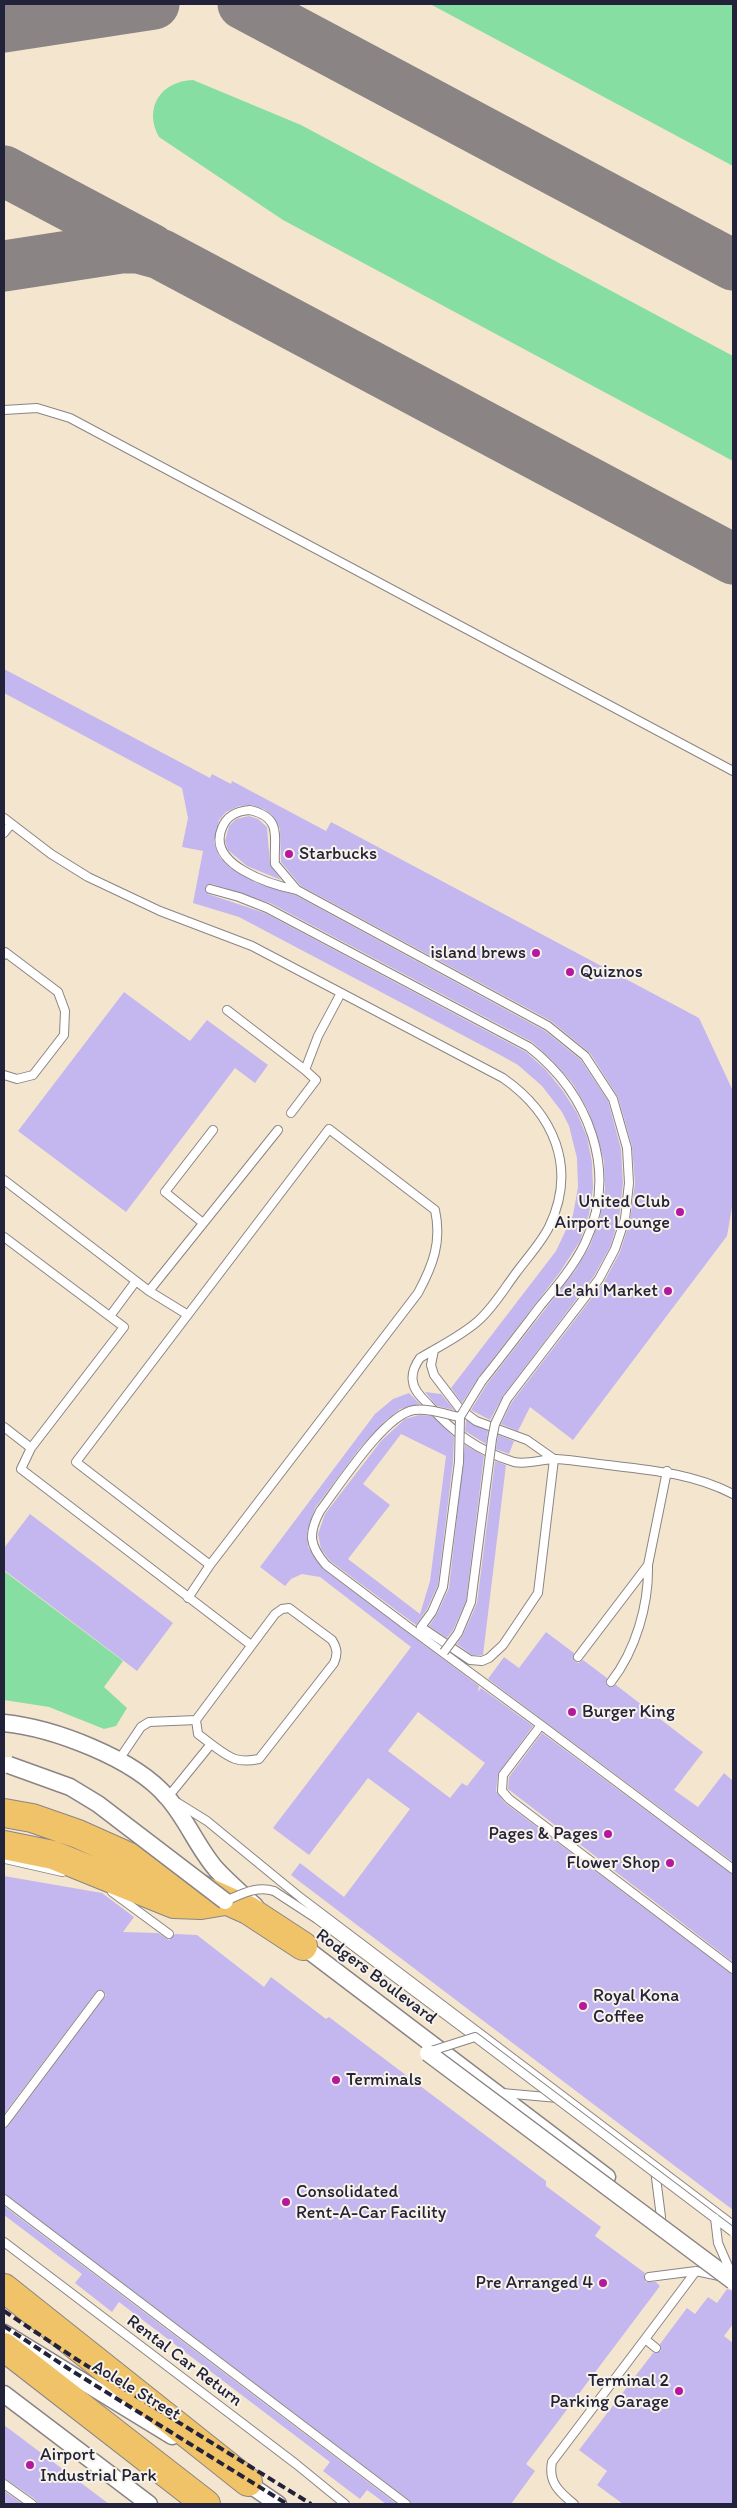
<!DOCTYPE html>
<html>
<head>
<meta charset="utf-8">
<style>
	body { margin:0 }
	#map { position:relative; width:737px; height:2508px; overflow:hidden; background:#f4e6ce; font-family:Itim,sans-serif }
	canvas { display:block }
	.frame { position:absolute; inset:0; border:5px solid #22223b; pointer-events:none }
</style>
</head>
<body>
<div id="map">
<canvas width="737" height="2508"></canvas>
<div class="frame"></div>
</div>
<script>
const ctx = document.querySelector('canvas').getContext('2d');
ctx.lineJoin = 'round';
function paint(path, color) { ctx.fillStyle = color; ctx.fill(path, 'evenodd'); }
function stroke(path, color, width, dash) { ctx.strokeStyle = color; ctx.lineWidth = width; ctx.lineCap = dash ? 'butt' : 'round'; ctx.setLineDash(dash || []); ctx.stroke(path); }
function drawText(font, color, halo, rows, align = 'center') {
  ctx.font = font + ' Itim,sans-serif'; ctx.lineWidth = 4; ctx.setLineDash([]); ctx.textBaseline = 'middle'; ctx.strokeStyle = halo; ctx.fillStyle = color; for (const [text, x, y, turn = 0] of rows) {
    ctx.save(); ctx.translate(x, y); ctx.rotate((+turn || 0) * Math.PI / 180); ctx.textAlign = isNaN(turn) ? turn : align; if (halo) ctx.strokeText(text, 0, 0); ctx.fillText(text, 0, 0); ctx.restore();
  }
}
const green = new Path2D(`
	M430,4H733V166Z
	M193,80L301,125L733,356V461L283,220L159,137C143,108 161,81 193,80Z
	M4,1571L123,1661L104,1687L127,1708L116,1726L104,1729L49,1707L4,1700Z`);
const taxiway = new Path2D(`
	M243,4L733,265
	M4,27L154,4
	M4,171L151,249
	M4,266L121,248H138L160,254L733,559`);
const building = new Path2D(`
	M4,669L210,778L212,774L231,784L232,781L326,831L331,822L699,1018L733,1091V1201L727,1236L573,1440L530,1407L518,1431L501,1424L512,1402L604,1282L620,1252L630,1221L635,1183L632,1146L618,1097L590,1053L551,1021L301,886L281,862L280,829L272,815L264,809L251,805L239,806L226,812L219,820L214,842L219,856L229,867L256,883L295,895L545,1031L581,1060L608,1101L621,1149L623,1183L619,1218L610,1247L594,1276L503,1396L490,1420L471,1410L487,1384L575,1271L590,1246L600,1217L605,1189L604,1161L597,1134L587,1108L573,1084L554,1062L532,1042L270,903L212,884L205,887L208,894L265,913L526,1052L546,1070L563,1091L577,1113L587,1137L592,1162L593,1188L589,1214L580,1241L560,1272L478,1378L462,1403L451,1388L556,1251L573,1215L578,1187L577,1158L569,1126L562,1112L542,1086L518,1065L502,1056L239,917L193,903L203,851L182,847L188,818L182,788L4,693Z
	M249,816L258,819L267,827L270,865L281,880L247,866L228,850L225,841L229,826L236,819Z
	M124,992L190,1041L207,1020L268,1065L255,1083L235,1068L126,1212L18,1131Z
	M425,1392L441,1394L454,1410L437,1406Z
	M409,1393L420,1404L400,1409L386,1420L359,1449L315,1508L307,1532L308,1547L323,1569L479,1686L478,1692L481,1688L533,1726L498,1774L496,1791L505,1803L733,1975V2210L291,1875L300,1863L344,1897L410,1809L368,1778L309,1855L273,1828L411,1647L320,1577L302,1574L291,1579L285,1586L260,1567L375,1414L393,1399ZM418,1712L485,1763L467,1786L462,1783L450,1798L388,1751Z
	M419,1415L432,1416L454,1437L453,1462L438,1585L427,1609L416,1625L330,1561L321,1549L318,1534L325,1514L381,1441L405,1419ZM401,1434L446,1456L430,1581L420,1614L348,1559L390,1505L363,1484Z
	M466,1420L488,1431L486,1444L465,1431Z
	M498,1435L514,1441L509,1454L496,1449Z
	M465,1445L484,1456L466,1601L453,1630L447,1638L429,1626L437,1614L449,1588Z
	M495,1461L506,1465L483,1655H472L457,1644L463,1635L477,1603Z
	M30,1514L173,1623L137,1671L4,1570V1548Z
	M546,1632L574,1653V1661L578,1663L583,1660L607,1678V1686L616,1685L703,1752L674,1790L698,1807L724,1773L733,1781V1862L488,1679L504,1657L519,1668Z
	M542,1733L733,1875V1962L508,1789L509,1777Z
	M4,1876L102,1893L134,1917L123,1932L158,1933L169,1940L175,1934L197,1935L264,1987L271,1977L326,2019L329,2017L546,2181V2186L601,2227L595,2236L645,2273L644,2278L646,2282H656L660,2286L526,2464L535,2471L511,2504H412L409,2500L4,2193V2129L8,2126L106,1995L101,1990L96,1992L4,2114Z
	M4,2206L397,2504H386L367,2490L360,2499L323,2471L330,2462L119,2302L112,2312L75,2283L82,2274L4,2215Z
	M727,2289L733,2291V2324L724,2336L733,2343V2504H623L597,2485L607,2471L579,2450L653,2353L661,2351L660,2344L687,2308L695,2314L708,2297L717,2303Z
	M4,2425L109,2504H38L35,2499L4,2478Z
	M4,2491L23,2504H4Z`);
const lane = new Path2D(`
	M4,410L37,408L70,418L733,771
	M250,810C284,818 273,839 275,864L297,890C272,885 206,865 222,828C227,815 237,811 250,810Z
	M4,818L51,854L88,877L160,911L252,946L503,1078C553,1113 578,1167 549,1227C541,1243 527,1258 516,1273C504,1289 493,1308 478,1321C461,1336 440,1346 420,1358C415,1365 411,1373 413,1382C414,1391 422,1398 428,1404C452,1432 478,1451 514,1462C528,1465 542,1459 556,1459C573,1460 591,1463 608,1465C652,1470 694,1474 733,1494
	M4,833L11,824
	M210,889L239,897L267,908L529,1047C589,1094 619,1171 585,1243C574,1266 557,1286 541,1305C521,1331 502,1356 482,1381
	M297,890L548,1026L585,1056L613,1099L627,1148L629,1183L625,1219L615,1249L599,1279L507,1399
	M4,955L5,952L58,992L65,1011L64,1035L33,1075L17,1079L4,1075
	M227,1010L305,1070
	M291,1113L316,1080L305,1070L318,1036L341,993
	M4,1180L149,1291L278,1130
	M203,1223L165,1192L213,1130
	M4,1237L124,1327L31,1448L21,1469L251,1645
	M149,1291L188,1315
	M110,1316L136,1281
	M434,1350L431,1365L434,1375L460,1409L476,1421L527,1440L554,1459
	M4,1427L31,1448
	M459,1462L443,1587L432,1612L421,1627L470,1660L482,1661L489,1658L503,1645L538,1593L554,1459
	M188,1598L210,1565L418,1293C433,1265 442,1242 435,1210L329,1129L76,1462L210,1565
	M403,1623L541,1725
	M578,1657L648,1565L667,1471
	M611,1682C636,1650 649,1604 648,1565
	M118,1761L141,1727L149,1722L196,1720
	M168,1797L211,1744C229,1757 236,1764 259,1759L334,1663C338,1654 337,1648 332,1640L289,1608L282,1609L275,1614L196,1720L198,1734L211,1744
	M178,1803L207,1821L301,1898L733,2225
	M5,1859L62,1872
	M733,1869L541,1725L503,1775L502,1791L509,1799L733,1969
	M274,1891L317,1919L475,2037
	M112,1892L169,1934
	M502,2093L558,2098
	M4,2123L100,1995
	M655,2170L661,2217
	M4,2199L406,2504
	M4,2242L296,2464L345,2504
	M649,2277L696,2271L719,2276
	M645,2339L696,2271
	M4,2484L32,2504
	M574,2504C559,2492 548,2482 552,2462L645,2339L656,2348`);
const street = new Path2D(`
	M4,1723C53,1728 134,1758 167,1797C186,1818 197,1847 216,1869C228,1882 242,1894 255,1906
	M296,1941L607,2177
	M4,2333L172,2436
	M4,2394L149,2504
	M240,2478L278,2504`);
const highway = new Path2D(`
	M4,1813L32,1818L78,1834L248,1910L303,1946
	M4,1845L53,1855L174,1904L201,1905L225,1901
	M4,2288L248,2482
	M4,2347L206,2504`);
const rail = new Path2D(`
	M4,2311L76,2359L311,2504
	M4,2326L69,2369L287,2504`);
const laneBridge = new Path2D(`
	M459,1462L460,1417L482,1381
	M403,1623L326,1565C309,1545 308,1534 320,1511C339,1486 385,1414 414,1410C428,1408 445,1414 460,1417
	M444,1652L458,1633L471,1602L492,1439L495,1424L507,1399
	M225,1901C240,1895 257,1885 274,1891
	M428,2052L475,2037L733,2232
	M715,2218L718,2243L732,2275`);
const streetBridge = new Path2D(`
	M9,1765L70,1787L98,1804L225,1901
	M428,2053L733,2281`);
const markers = [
	[289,854,5,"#b5179e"],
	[536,953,5,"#b5179e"],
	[570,972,5,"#b5179e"],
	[680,1212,5,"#b5179e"],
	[668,1291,5,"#b5179e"],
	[572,1712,5,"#b5179e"],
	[608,1834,5,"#b5179e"],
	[670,1863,5,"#b5179e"],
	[583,2006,5,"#b5179e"],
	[336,2080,5,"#b5179e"],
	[286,2202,5,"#b5179e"],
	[603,2283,5,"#b5179e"],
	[679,2391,5,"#b5179e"],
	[30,2465,5,"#b5179e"]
];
const poiNames = [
	["Starbucks",299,854],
	["island brews",526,953,"right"],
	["Quiznos",580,972],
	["United Club",670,1202,"right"],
	["Airport Lounge",670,1223,"right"],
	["Le'ahi Market",658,1291,"right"],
	["Burger King",582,1712],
	["Pages & Pages",598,1834,"right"],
	["Flower Shop",660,1863,"right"],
	["Royal Kona",593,1996],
	["Coffee",593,2017],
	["Terminals",346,2080],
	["Consolidated",296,2192],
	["Rent-A-Car Facility",296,2213],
	["Pre Arranged 4",593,2283,"right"],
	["Terminal 2",669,2381,"right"],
	["Parking Garage",669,2402,"right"],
	["Airport",40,2455],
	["Industrial Park",40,2476]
];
const streetNames = [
	["Rodgers Boulevard",376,1977,37],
	["Rental Car Return",184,2361,37],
	["Aolele Street",136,2391,31]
];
paint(green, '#87dea2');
stroke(taxiway, '#8b8484', 51);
paint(building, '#c4b6ef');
stroke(lane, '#8b8484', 10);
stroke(street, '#8b8484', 19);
stroke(highway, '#8b8484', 30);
stroke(lane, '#fff', 8);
stroke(street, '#fff', 16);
stroke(highway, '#f0c369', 28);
stroke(rail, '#22223b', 4, [8, 4]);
stroke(laneBridge, '#8b8484', 10, []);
stroke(streetBridge, '#8b8484', 19, []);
stroke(laneBridge, '#fff', 8);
stroke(streetBridge, '#fff', 16);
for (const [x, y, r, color] of markers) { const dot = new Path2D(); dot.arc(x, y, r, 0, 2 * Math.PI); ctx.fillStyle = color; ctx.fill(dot); stroke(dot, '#f7f3e8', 2); }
drawText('18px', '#22223b', '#f7f3e8', poiNames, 'left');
drawText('18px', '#22223b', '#f7f3e8', streetNames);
</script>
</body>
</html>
